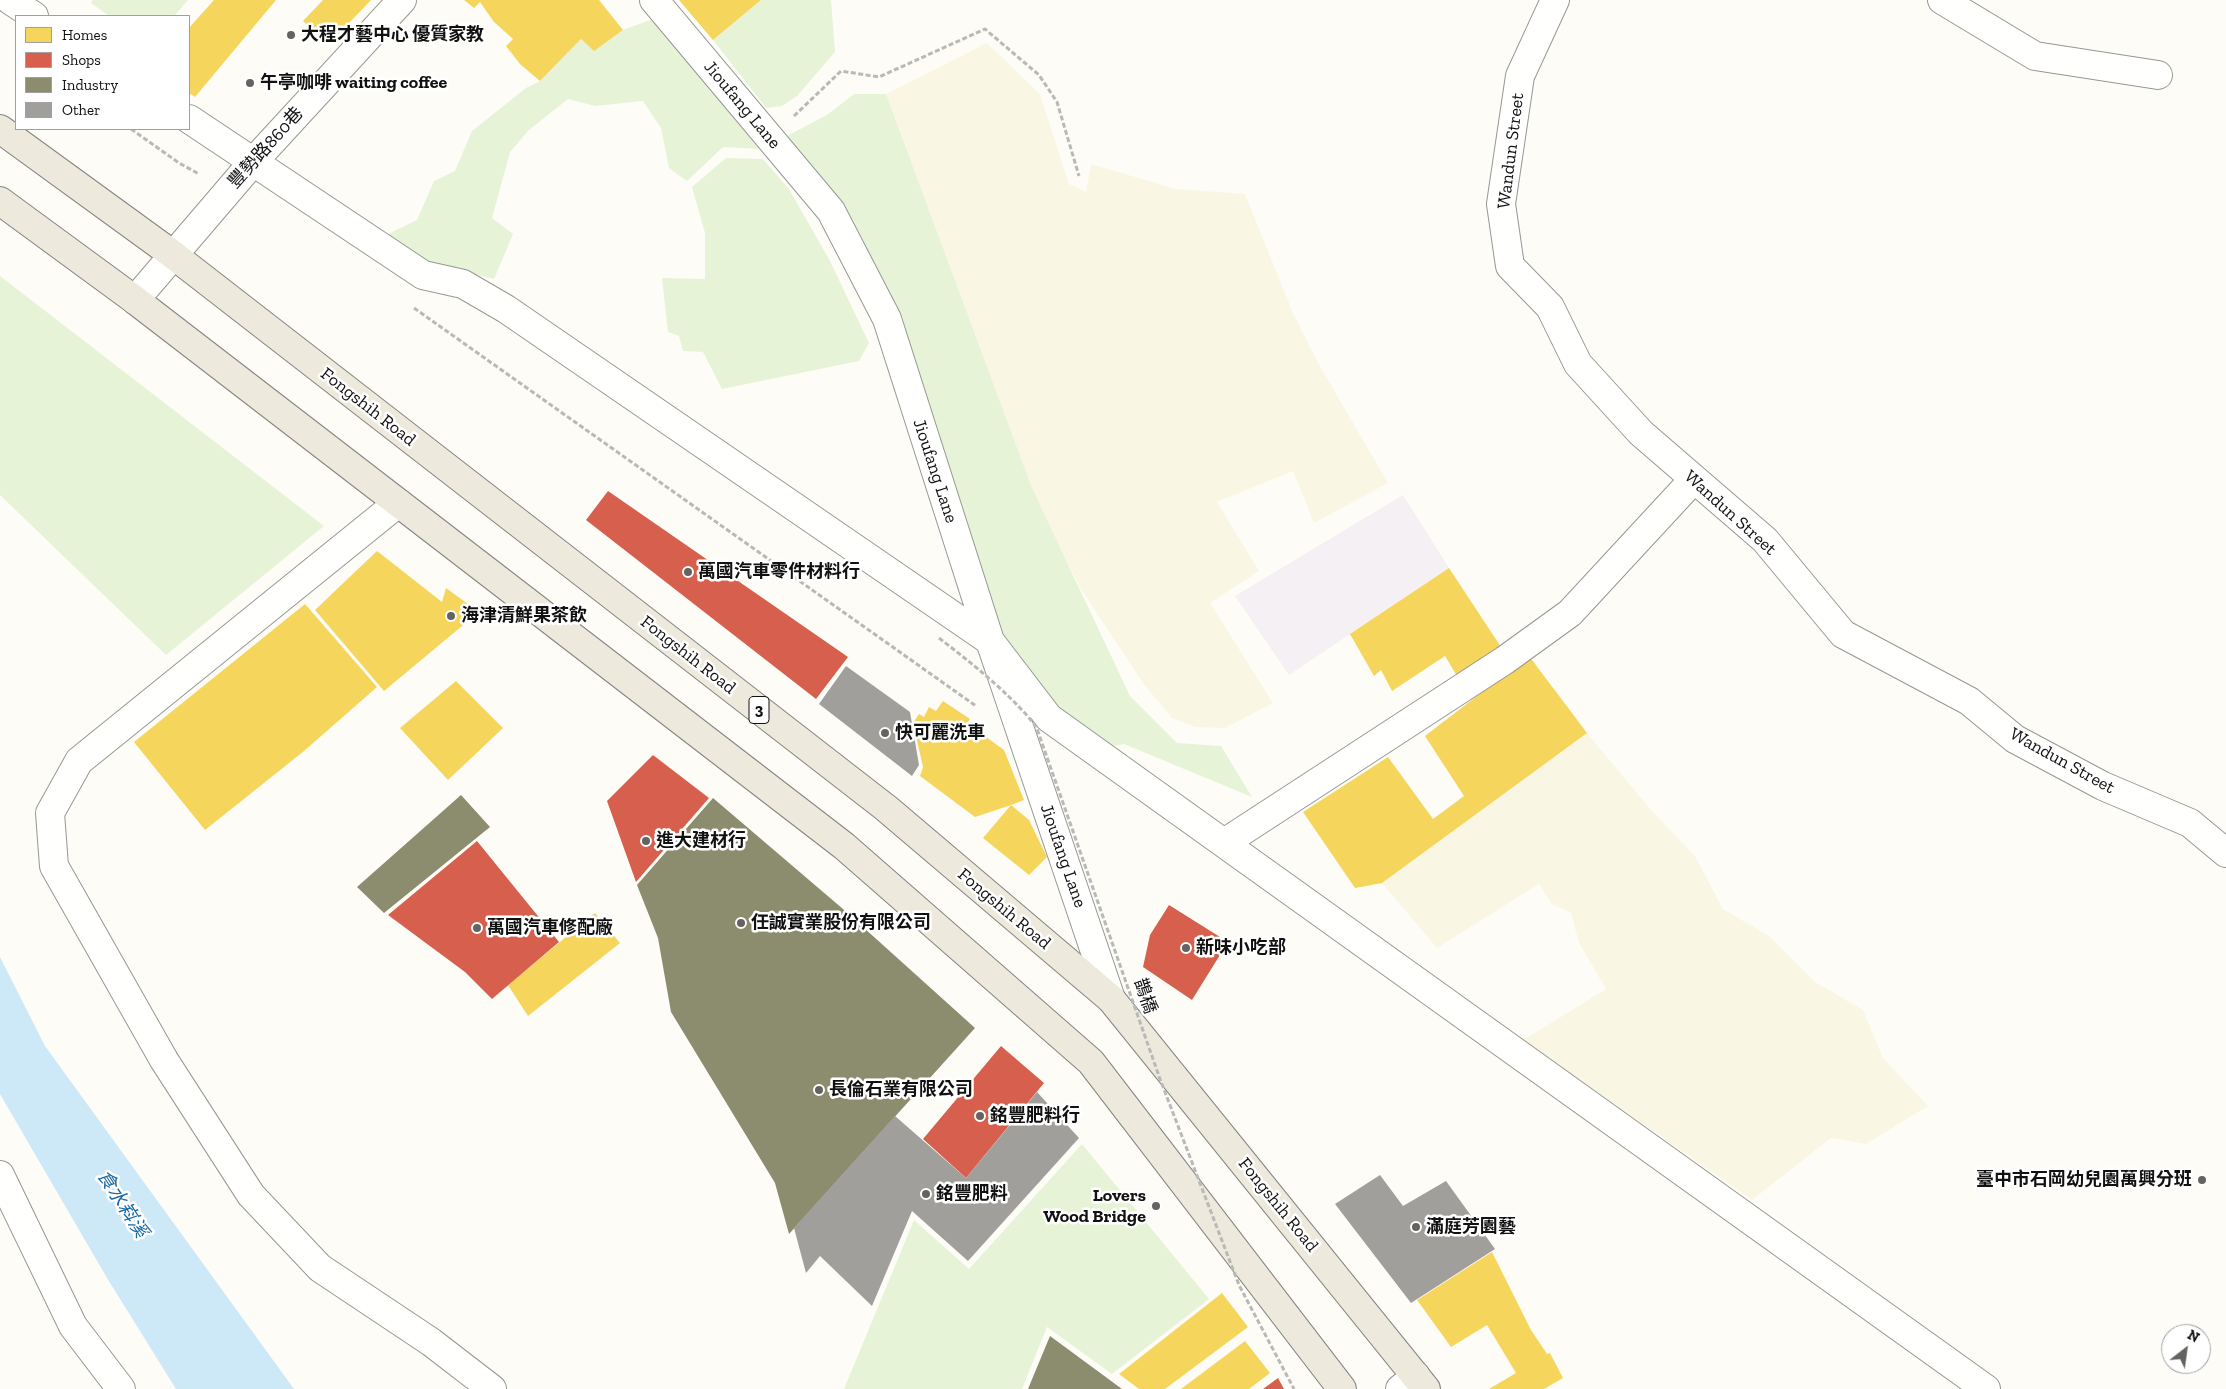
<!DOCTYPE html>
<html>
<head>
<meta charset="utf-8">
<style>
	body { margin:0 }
	#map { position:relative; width:2226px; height:1389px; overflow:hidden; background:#fdfcf7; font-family:"Zilla Slab",serif }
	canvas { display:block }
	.legend { position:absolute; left:15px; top:15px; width:175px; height:115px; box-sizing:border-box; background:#fff; border:1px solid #a0a0a0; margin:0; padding:6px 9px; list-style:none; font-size:15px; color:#111 }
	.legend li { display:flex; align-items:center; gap:10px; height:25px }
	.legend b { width:25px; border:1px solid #a0a0a0 }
	.north { position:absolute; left:2161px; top:1324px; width:50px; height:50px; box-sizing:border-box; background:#fff; border:1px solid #a0a0a0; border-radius:50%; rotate:30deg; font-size:14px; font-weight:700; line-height:20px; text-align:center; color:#111 }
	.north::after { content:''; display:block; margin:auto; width:18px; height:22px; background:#646362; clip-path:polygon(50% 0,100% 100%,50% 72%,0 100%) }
</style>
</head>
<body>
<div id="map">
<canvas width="2226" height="1389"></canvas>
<ul class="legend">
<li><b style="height:14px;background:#f6d55c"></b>Homes</li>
<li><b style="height:14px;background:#d6604d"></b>Shops</li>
<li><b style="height:14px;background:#8c8c6e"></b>Industry</li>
<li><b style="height:14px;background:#a19f9c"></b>Other</li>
</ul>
<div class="north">N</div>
</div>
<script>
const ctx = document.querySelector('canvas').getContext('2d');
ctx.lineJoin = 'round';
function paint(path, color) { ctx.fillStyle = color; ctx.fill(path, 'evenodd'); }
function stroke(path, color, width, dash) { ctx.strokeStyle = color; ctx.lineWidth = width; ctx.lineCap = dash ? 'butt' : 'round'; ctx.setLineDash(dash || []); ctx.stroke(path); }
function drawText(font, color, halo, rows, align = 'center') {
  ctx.font = font + ' "Zilla Slab","Noto Sans TC",serif'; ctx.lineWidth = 5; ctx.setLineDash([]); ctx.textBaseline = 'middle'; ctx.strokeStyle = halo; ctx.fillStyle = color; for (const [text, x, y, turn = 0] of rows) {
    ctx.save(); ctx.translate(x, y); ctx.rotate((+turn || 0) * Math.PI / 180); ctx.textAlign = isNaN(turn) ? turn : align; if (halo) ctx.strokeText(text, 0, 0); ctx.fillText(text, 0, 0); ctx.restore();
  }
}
const industrial = new Path2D(`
	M1403,495L1449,568L1289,675L1235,596Z`);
const farmland = new Path2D(`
	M987,43L1040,94L1069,184L1086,192L1091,164L1176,189L1245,194L1293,313L1317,361L1388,483L1314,523L1293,471L1217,502L1259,571L1210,603L1273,703L1225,728L1195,727L1172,718L1143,683L1081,589L1037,502L886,94Z
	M1587,733L1652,811L1695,856L1723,909L1769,936L1815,982L1863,1010L1883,1058L1928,1106L1866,1144L1831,1138L1752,1200L1523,1040L1606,989L1579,943L1571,913L1552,904L1539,884L1437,948L1382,883Z`);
const green = new Path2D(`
	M93,0H188L174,16H109L91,3Z
	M761,0H831L835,52L797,96L782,106L766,108L713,40Z
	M653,19L759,149L723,147L687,181L669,168L661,128L643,101L595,106L568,99L529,130L510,152L492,218L513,234L494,279L429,263L386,235L417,220L434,181L455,171L472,131L526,88L540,81L581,39L594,50L623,30Z
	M854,94H886L1032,488L1130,696L1177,743L1221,746L1252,797L1124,744L1110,747L1055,709L998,630L944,462L783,138L827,115Z
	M726,158L763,159L789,189L830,261L869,343L859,361L722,389L703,352L683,351L679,336L668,332L662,278L705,279V233L692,187Z
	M0,276L324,526L166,655L0,495Z
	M1082,1144L1209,1299L1112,1374L1047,1327L1022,1389H844L914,1220L969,1269Z`);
const water = new Path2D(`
	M0,957L45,1046L294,1389H176L107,1278L0,1094Z`);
const homes = new Path2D(`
	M214,0H276L195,97L189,93V28Z
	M323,0H371L329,44L303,21Z
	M464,0H599L623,30L594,51L581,39L540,81L520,64L506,46L513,39L494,22L480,2L474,8Z
	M679,0H761L713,40Z
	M377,551L442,602L446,588L472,607L468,621L384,691L315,610Z
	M1449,568L1501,647L1457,676L1445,656L1392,691L1381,670L1374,676L1350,634Z
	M305,604L377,687L304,751L205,830L134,742Z
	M1529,656L1587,733L1382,883L1355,888L1303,812L1388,757L1433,819L1464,796L1425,736Z
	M456,681L503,728L448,780L400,728Z
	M943,701L970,719L967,723L1004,750L1024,800L1011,805L1029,820L1047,857L1029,875L983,838L1011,805L975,817L920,776L923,767L913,723L919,714L924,717L929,707L936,711Z
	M595,913L620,943L528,1016L508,985Z
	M1492,1252L1531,1330L1547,1354L1550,1353L1563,1378L1544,1389H1489L1516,1373L1487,1325L1451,1347L1417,1300Z
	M1222,1293L1248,1327L1165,1389H1139L1119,1374Z
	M1245,1341L1270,1373L1249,1389H1181Z`);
const shops = new Path2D(`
	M608,491L848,657L816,699L586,520Z
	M653,755L709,798L636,882L607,801Z
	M477,841L559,942L492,999L465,972L388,915Z
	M1169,905L1228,942L1192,1000L1143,967L1150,935Z
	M1001,1046L1044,1083L966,1178L923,1139Z
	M1278,1378L1284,1389H1263Z`);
const industry = new Path2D(`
	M461,795L490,827L384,913L357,887Z
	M713,798L843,909L975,1028L789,1234L775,1183L671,1012L658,938L637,885Z
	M1050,1336L1122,1389H1028Z`);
const building = new Path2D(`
	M846,666L910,712L919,765L912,776L819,704Z
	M1037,1092L1079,1138L968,1261L912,1211L872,1306L820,1256L806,1273L794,1228L895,1116L966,1178Z
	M1380,1175L1403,1206L1446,1181L1495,1249L1411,1303L1335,1204Z`);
const path = new Path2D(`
	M794,116L841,71L879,77L985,29L1039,75L1057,102L1079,176
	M131,129L179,163L199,174
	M414,308L976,706`);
const minor = new Path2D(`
	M10,0L34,16
	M654,0L831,211L887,319L990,641L1111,999
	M1555,0L1520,76L1501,204L1510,266L1550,307L1578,364L1641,433L1765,540L1843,634L1969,701L2015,739L2103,786L2190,823L2226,853
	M1942,0L2035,56L2158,75
	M189,119L423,275L463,284L506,309L990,641L1049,718L1986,1389
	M135,300L253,162L402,0
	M398,503L79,761L50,813L54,866L164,1060L251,1195L320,1268L431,1342L492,1389
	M1224,843L1505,660L1570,613L1694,479
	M0,1175L73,1326L121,1389
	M1400,1389L1416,1376`);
const major = new Path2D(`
	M0,129L172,254L886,808L1111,999L1426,1389
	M0,201L135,300L844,846L1091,1062L1342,1389`);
const pathBridge = new Path2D(`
	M939,638C974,665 1008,692 1036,726L1160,1079L1239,1285L1294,1389`);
const markers = [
	[291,35,5,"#646362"],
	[250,83,5,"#646362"],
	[688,572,5,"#646362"],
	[451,616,5,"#646362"],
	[885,733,5,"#646362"],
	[646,841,5,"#646362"],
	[741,923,5,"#646362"],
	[477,928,5,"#646362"],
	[1186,948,5,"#646362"],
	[819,1090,5,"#646362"],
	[980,1116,5,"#646362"],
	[2202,1180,5,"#646362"],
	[926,1194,5,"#646362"],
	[1156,1206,5,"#646362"],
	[1416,1227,5,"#646362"]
];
const shields = [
	[759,710,20]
];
const shieldNames = [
	["3",759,710]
];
const poiNames = [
	["大程才藝中心 優質家教",301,35],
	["午亭咖啡 waiting coffee",260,83],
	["萬國汽車零件材料行",698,572],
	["海津清鮮果茶飲",461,616],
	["快可麗洗車",895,733],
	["進大建材行",656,841],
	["任誠實業股份有限公司",751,923],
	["萬國汽車修配廠",487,928],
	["新味小吃部",1196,948],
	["長倫石業有限公司",829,1090],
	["銘豐肥料行",990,1116],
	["臺中市石岡幼兒園萬興分班",2192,1180,"right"],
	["銘豐肥料",936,1194],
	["Lovers",1146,1196,"right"],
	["Wood Bridge",1146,1217,"right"],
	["滿庭芳園藝",1426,1227]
];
const streetNames = [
	["Jioufang Lane",742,105,50],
	["豐勢路860巷",266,148,-48],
	["Wandun Street",1511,151,-83],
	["Fongshih Road",368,407,38],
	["Jioufang Lane",935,471,72],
	["Wandun Street",1730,513,42],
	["Fongshih Road",688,655,38],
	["Wandun Street",2062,761,29],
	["Jioufang Lane",1063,856,71],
	["Fongshih Road",1004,909,40],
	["鵲橋",1145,996,71],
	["Fongshih Road",1278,1205,51]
];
const waterNames = [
	["食水嵙溪",122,1204,57]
];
paint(industrial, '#f5f0f3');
paint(farmland, '#f9f7e4');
paint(green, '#e7f3d7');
paint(water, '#cde8f7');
paint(homes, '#f6d55c');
paint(shops, '#d6604d');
paint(industry, '#8c8c6e');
paint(building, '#a19f9c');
stroke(minor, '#979795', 30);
stroke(major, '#858482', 30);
stroke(path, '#b9b9b8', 3, [5, 2.5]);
stroke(minor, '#fffffe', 28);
stroke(major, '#ede9dc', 28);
stroke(pathBridge, '#b9b9b8', 3, [5, 2.5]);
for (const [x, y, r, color] of markers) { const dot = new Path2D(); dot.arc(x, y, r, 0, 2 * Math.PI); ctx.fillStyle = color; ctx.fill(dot); stroke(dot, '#fff', 2); }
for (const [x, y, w] of shields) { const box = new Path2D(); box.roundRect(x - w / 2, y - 13.5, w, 27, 4); ctx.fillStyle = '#fff'; ctx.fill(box); stroke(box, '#111', 1); }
drawText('bold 16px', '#111', null, shieldNames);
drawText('bold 18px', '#111', '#fff', poiNames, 'left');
drawText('18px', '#111', '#fff', streetNames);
drawText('italic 19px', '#1768a6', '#fff', waterNames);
</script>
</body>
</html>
